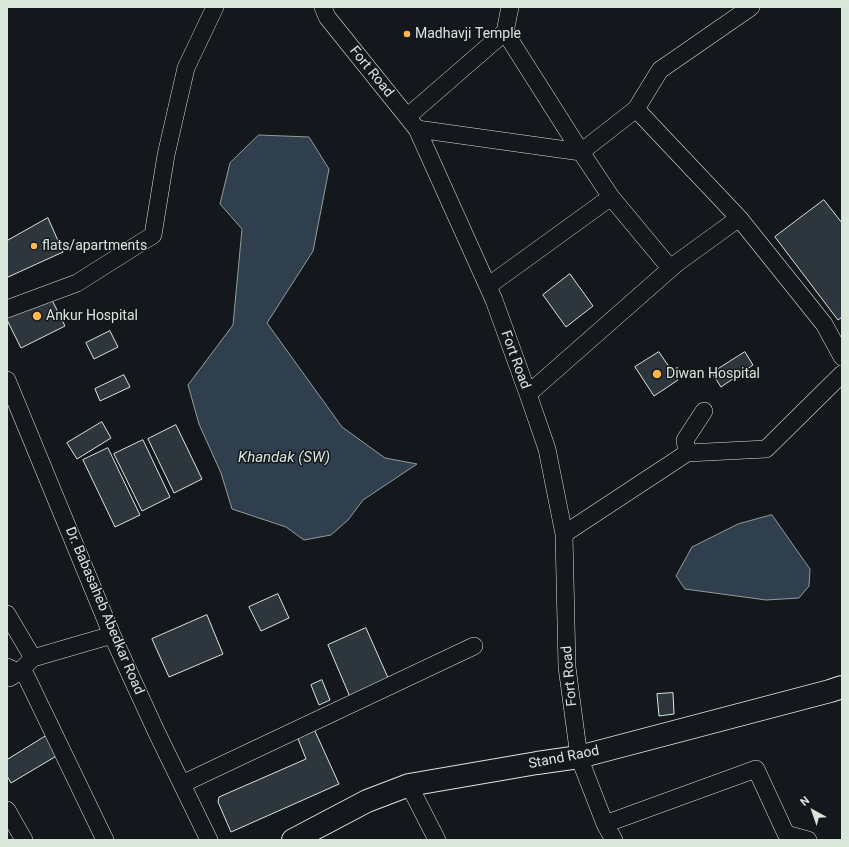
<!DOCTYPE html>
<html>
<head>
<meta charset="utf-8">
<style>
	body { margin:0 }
	#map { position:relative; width:849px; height:847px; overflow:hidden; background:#14181c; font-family:Roboto,sans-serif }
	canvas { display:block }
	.frame { position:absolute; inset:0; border:8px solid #d8e6dc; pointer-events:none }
	.north { position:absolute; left:793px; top:791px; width:40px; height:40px; -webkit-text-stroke:3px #14181c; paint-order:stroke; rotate:320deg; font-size:11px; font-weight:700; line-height:16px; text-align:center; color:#d8e6dc }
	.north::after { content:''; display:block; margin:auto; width:14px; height:18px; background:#d8e6dc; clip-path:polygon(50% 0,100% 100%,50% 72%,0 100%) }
</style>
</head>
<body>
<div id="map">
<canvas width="849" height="847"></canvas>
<div class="frame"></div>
<div class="north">N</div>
</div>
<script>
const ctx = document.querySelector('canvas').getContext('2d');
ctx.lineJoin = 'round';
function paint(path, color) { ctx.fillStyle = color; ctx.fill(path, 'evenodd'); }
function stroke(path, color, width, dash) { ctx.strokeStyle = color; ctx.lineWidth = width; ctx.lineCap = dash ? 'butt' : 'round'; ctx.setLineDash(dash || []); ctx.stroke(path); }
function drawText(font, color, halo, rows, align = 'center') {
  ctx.font = font + ' Roboto,sans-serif'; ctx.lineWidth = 3; ctx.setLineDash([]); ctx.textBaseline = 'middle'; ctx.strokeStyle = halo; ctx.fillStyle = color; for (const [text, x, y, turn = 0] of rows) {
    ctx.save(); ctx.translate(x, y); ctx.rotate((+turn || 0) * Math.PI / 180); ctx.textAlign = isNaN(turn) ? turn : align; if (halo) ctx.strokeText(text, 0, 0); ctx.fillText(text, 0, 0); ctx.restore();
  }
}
const water = new Path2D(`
	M259,135L309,137L329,169L313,251L267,323L342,427L385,458L417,464L363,500L348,520L331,535L304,540L286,527L232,509L221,473L199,424L188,385L233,325L242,229L220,204L230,163Z
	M772,515L810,569L809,586L799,598L766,600L685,589L676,576L692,547L738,524Z`);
const building = new Path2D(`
	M824,200L842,223V317L838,320L775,237Z
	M48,218L63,252L8,277L7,274V241Z
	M570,274L593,306L566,327L543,295Z
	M50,296L65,326L21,348L7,320V317Z
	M110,331L118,347L94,359L86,343Z
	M659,352L678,380L654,396L635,367Z
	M745,352L753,365L721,387L712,373Z
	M124,375L130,387L100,401L95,389Z
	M102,422L111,438L77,459L67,443Z
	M176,425L202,479L174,493L148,439Z
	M143,440L170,497L142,511L114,454Z
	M108,448L140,515L115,527L83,460Z
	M278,594L289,618L261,631L249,607Z
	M207,615L223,654L169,677L152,639Z
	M366,628L389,680L350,697L328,645Z
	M322,680L330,700L319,705L311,685Z
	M673,693L674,714L659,716L657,694Z
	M314,729L339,784L231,832L218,802L219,797L306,759L297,736Z
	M46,736L58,755L11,783L7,776V760Z`);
const street = new Path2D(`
	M323,7L327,17L417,129L494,300L528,394L547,449L564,534L567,667L579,757L605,824L614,840
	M505,32L510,7
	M636,109L739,218L824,324L842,357
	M407,117L505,32L581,152L611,197L670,268
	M417,129L581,152L636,109L660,70L751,7
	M488,286L611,197
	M7,309L77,283L153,235L166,155L186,68L215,7
	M7,380L112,635L156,731L209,840
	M528,394L677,263L739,218
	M687,453L685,440L704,411
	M564,534L687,453L766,449L842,374
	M7,614L33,658
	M7,667L26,676L105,840
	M9,678L19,672L33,658L112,635
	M182,784L474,646
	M409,785L437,840
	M7,810L24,840
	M605,824L756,769L786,834L808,840`);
const secondary = new Path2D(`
	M293,840L367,801L409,785L537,763L579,757L830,691L842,687`);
const markers = [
	[407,34,4,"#ffb74d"],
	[34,246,4,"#ffb74d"],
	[37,316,5,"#ffb74d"],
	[657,374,5,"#ffb74d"]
];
const poiNames = [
	["Madhavji Temple",415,34],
	["flats/apartments",42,246],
	["Ankur Hospital",46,316],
	["Diwan Hospital",666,374]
];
const streetNames = [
	["Fort Road",371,72,51],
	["Fort Road",515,360,70],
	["Dr. Babasaheb Abedkar Road",104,611,67],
	["Fort Road",570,676,-95],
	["Stand Raod",564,758,-11]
];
const waterNames = [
	["Khandak (SW)",284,458]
];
paint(water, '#2f3f4d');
stroke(water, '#939e99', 1);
paint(building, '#2c363c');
stroke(building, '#d8e6dc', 1);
stroke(street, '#d8e6dc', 18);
stroke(secondary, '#d8e6dc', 24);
stroke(street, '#14181c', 17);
stroke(secondary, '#14181c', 22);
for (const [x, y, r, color] of markers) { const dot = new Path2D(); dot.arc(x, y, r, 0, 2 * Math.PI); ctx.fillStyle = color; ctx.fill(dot); stroke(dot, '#14181c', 1.5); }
drawText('14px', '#d8e6dc', '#14181c', poiNames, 'left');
drawText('14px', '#d8e6dc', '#14181c', streetNames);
drawText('italic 15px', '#d8e6dc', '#14181c', waterNames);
</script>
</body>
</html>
